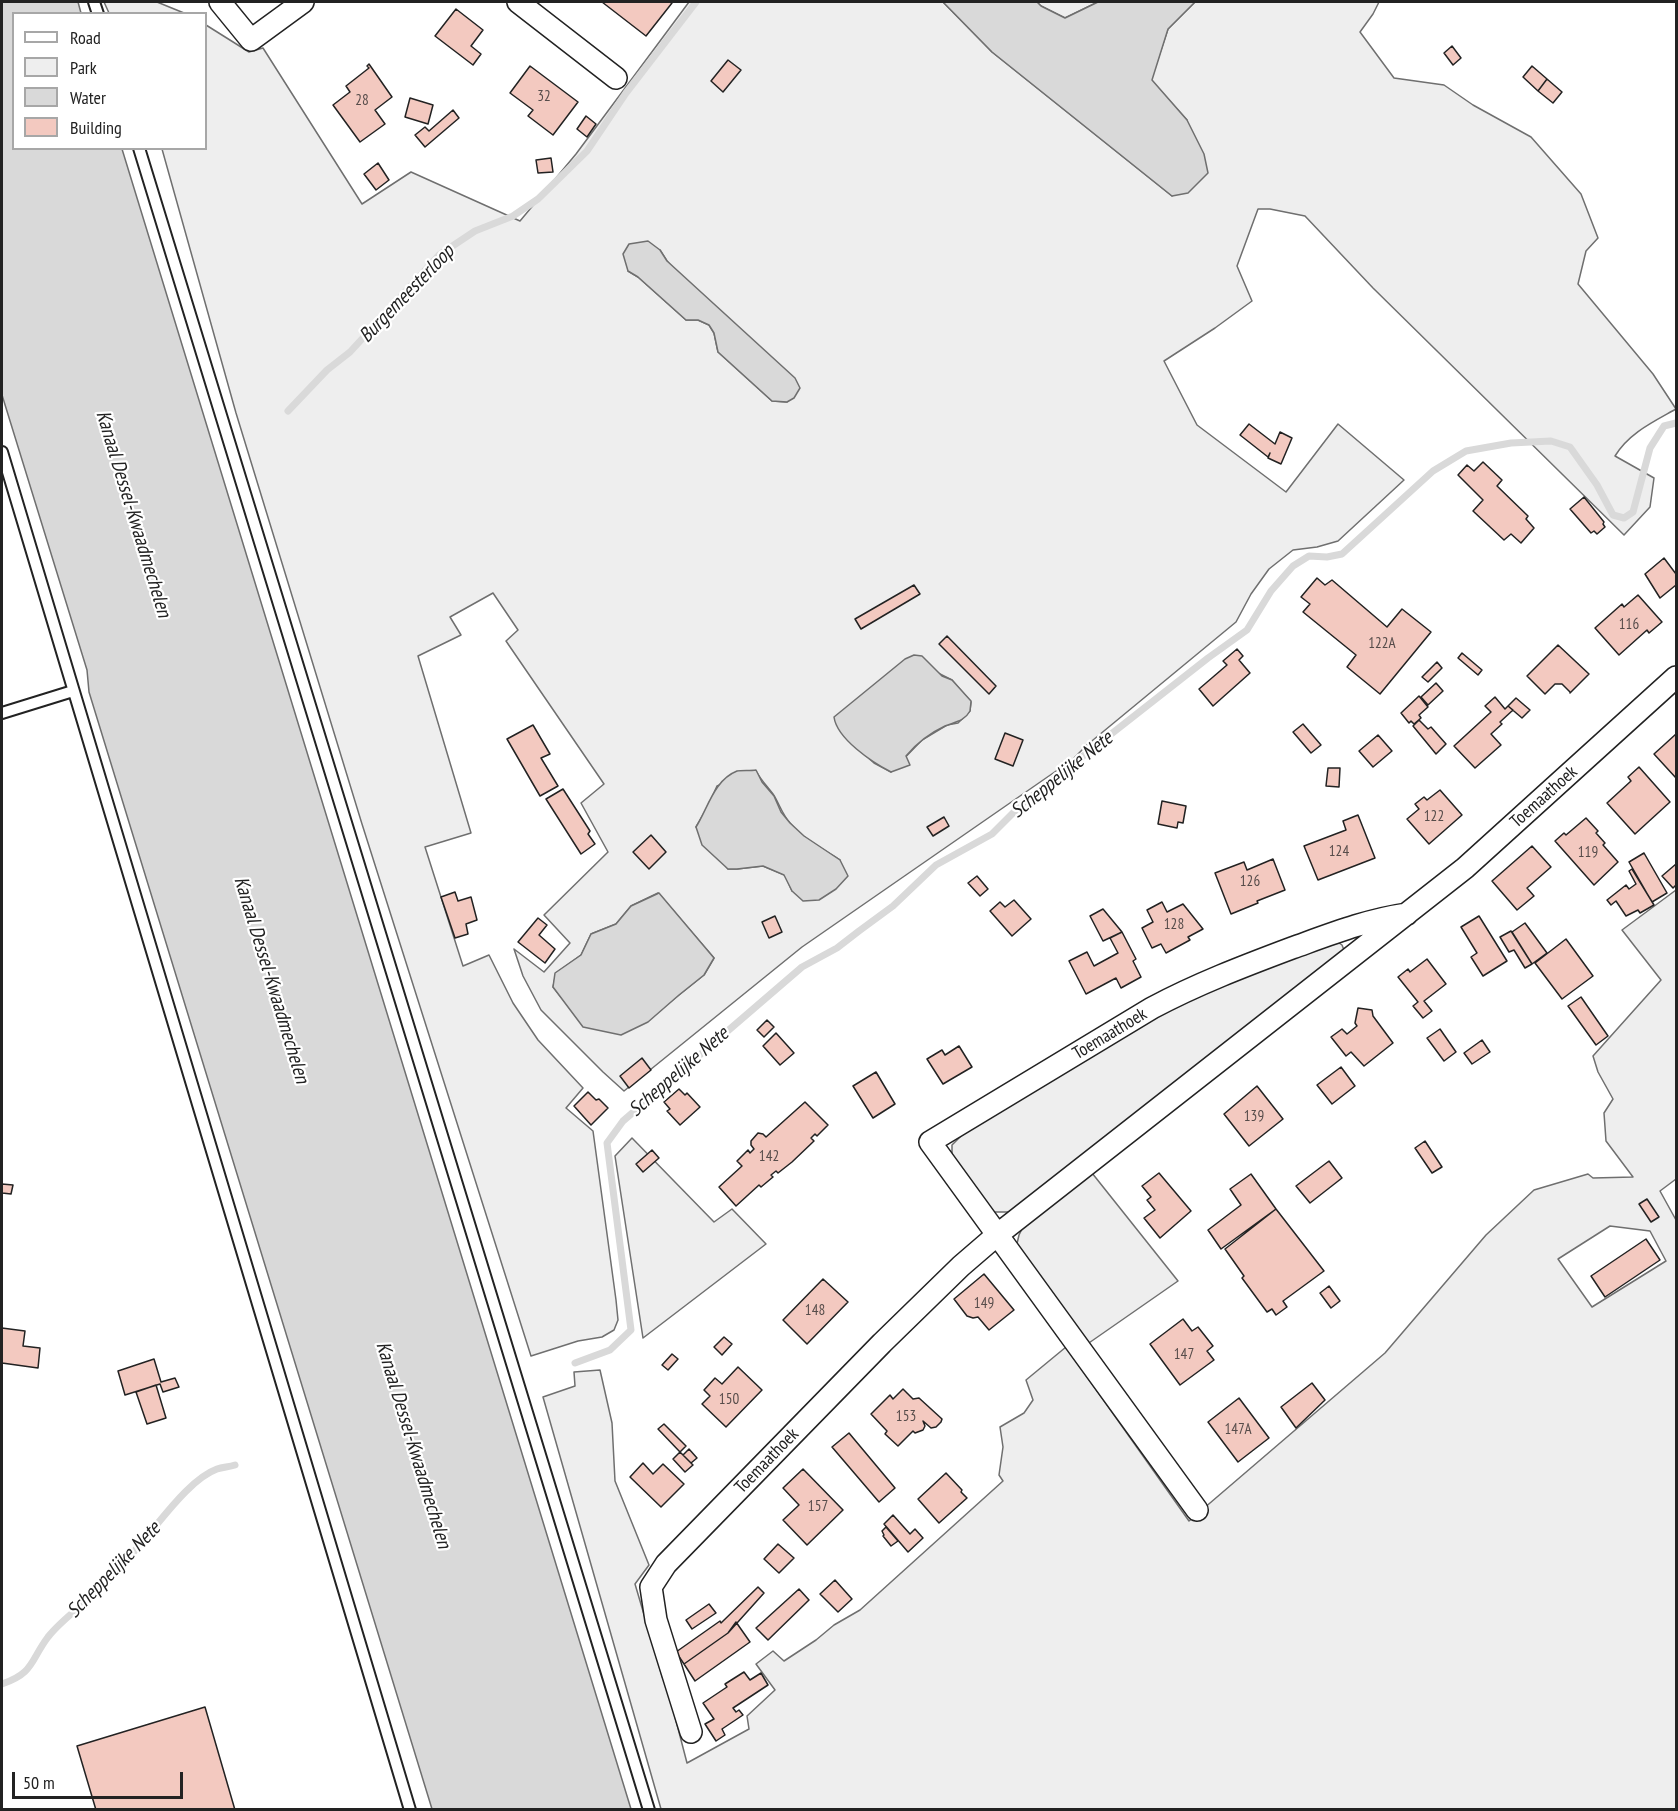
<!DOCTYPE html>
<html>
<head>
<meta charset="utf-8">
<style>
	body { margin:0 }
	#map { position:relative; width:1678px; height:1811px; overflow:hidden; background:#fff; font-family:"PT Sans Narrow",sans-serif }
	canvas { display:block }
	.frame { position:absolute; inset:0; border:3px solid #222; pointer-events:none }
	.legend { position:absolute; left:12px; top:12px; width:195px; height:138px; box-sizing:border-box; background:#fff; border:2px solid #a7a7a7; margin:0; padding:8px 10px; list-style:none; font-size:18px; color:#222 }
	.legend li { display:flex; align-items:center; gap:12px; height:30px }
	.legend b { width:30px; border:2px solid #a7a7a7 }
	.scale { position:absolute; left:12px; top:1772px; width:171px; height:27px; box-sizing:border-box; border:3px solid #222; border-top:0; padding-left:8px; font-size:18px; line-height:21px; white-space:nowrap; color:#222; -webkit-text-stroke:4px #fff; paint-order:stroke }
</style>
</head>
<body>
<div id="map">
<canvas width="1678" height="1811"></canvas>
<div class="frame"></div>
<ul class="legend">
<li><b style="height:8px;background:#fff"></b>Road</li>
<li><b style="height:16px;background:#eee"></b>Park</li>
<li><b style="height:16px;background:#d9d9d9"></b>Water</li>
<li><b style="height:16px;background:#f3c9c0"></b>Building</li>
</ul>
<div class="scale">50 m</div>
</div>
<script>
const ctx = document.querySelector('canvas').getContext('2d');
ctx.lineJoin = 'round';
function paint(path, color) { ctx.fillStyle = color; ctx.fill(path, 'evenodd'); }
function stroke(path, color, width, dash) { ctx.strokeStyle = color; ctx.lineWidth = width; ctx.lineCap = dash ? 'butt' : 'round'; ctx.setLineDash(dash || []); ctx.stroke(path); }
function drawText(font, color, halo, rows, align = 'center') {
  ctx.font = font + ' "PT Sans Narrow",sans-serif'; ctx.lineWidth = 4.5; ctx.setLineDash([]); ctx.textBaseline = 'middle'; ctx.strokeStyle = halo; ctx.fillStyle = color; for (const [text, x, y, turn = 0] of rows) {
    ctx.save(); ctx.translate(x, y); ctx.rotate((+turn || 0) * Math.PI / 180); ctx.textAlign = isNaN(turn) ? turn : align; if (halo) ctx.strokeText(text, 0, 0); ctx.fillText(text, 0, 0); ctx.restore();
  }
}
const green = new Path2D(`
	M104,2H157L184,13H109Z
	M689,2H943L992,52L1172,196L1187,120L1151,80L1168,29L1195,2H1379L1373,14L1360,32L1394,78L1444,85L1473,105L1531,137L1581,194L1598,238L1586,251L1578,284L1653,374L1676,409C1653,422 1629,433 1615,456L1654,478L1650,507L1624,535L1373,288L1305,216L1270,209H1258L1237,266L1252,301L1215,328L1164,361L1197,425L1286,492L1338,424L1404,480L1338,541L1317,547L1293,550L1269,569L1251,594L1236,622L1087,745L1072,760L802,947L624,1091L603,1072L541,1010L523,976L514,949L544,972L570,943L544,915L608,852L581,803L604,784L506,641L518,630L493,593L450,617L461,635L418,656L471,833L425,847L463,966L489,955L513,1003L538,1040L583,1088L566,1108L593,1131L616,1300L618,1320L614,1330L602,1337L578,1341L531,1356L362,824L236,413L162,149L206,148V25L249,52L263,48L362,204L411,172L520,221L576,154ZM660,250L667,261L787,402L772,401L718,352L714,333L709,325L698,320H686L638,277L628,271ZM938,673L952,680L971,702L970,711L958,723L947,725L922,740L891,772L874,763L849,741ZM756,771C761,780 767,786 773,794C779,803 782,814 790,823C803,839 823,849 840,860L792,891L785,875L763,866L737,869H728L696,827L707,808L717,786ZM658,893L714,958L704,975L664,1007L561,997L553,987L556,973L581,955L591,934L616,924L631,906Z
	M1037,2H1098L1065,18L1041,6Z
	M1676,890V1179L1660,1191L1676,1220V1809H661L543,1397L575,1386L574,1372L600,1370L612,1423L615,1481L649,1565L635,1584L663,1679L667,1686L687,1763L749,1729L747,1716L775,1690L756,1664L773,1651L784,1661L816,1640L834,1625L860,1610L1003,1481L999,1475L1003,1447L1000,1427L1024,1413L1033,1400L1026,1380L1066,1347L1189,1521L1385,1353L1486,1235L1534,1190L1588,1174L1593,1178L1633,1177L1606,1141L1604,1113L1613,1099L1598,1072L1593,1056L1661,980L1622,930ZM1610,1226L1650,1231L1666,1261L1592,1307L1558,1259Z
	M1336,941L1342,945L1344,950L1039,1190L1009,1212H990L952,1161V1145L965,1132L1192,996Z
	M632,1138L714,1222L732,1209L766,1244L643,1338L615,1156Z
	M1092,1173L1178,1281L1086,1345L1016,1248L1019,1235L1024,1225Z`);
const water = new Path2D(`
	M2,2H78L81,13L14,14V148L122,149L631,1809H432L89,692L87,670L2,395Z
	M943,2H1037L1041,6L1065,18L1098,2H1195L1168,29L1152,80L1187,120L1204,154L1208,173L1188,193L1172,196L992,52Z
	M648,241L660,250L667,261L795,378L800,388L794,398L787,402L772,401L718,352L714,333L709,325L698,320H686L638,277L628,271L623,254L629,244Z
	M914,655L922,656L942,676L952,680L971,701C971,703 970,710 970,711C964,722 954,722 945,726C930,733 916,744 906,756L910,765L891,772C872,762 837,739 834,717L905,659Z
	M756,770L762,782L774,796L781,812L790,823L804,836L840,860L848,876L836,889L819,900L803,901L792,891L784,875L763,866L737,869H728L702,845L696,827C708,808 714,780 737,771C742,770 750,771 756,770Z
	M659,893L714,958L704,975L679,995L648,1022L621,1035L583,1027L553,987L555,973L581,955L591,934L616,924L631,906Z`);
const stream = new Path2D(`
	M288,411L327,370L350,352L439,255L475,231L513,216L538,199L587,151L626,93L696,2
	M575,1363L610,1350L631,1330L607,1143L623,1121L802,967L837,948L859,931L893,906L936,865L992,834L1022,804L1208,658L1247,630L1271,591L1293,566L1309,556L1327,557L1342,554L1433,471L1466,451L1511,443L1551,441L1570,447L1597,485L1613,515L1624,518L1633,512L1650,448L1664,426L1676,423
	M2,1684C34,1673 30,1661 48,1637C63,1618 85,1604 102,1587C118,1571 133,1553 148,1535C165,1515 192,1478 217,1469C223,1467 229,1467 235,1465`);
const building = new Path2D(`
	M602,2H670L672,3L646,36Z
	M456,9L483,30L471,46L481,54L473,65L435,36Z
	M1452,46L1461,58L1453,65L1444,53Z
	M728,60L741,70L723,92L711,81Z
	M369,64L392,97L375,110L385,124L360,142L333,105L350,92L346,86L369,68L367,66Z
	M530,66L578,102L553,135L528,116L533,110L510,93Z
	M1532,66L1547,79L1538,91L1523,77Z
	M1547,79L1562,92L1553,103L1538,91Z
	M410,98L433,105L428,124L405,117Z
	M453,110L459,118L425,147L415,135L425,127L429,131Z
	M586,116L596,124L587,137L577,129Z
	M551,158L553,172L538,173L536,160Z
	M378,163L389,180L376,190L364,174Z
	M1249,424L1275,444L1280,432L1292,438L1281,464L1268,458L1270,453L1268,457L1240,435Z
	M1483,462L1502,480L1497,486L1528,516L1526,519L1534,528L1521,543L1511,534L1504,540L1473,511L1483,500L1458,475L1467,465L1474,471Z
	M1584,497L1604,522L1603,524L1605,527L1597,534L1594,531L1591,533L1570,509Z
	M1664,558L1676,574V585L1660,598L1645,574Z
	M1317,578L1325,585L1332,580L1387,627L1402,609L1431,632L1380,694L1347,667L1356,655L1303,612L1310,604L1301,597Z
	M914,585L920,594L861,629L855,619Z
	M1638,595L1662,622L1649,633L1647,630L1619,655L1595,628L1622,604L1624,607Z
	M947,636L996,686L989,694L939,644Z
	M1558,645L1589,674L1570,693V692L1562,684H1555L1545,694L1527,676Z
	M1237,649L1243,656L1239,660L1250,673L1213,706L1199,689L1227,665L1223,661Z
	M1462,653L1482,670L1478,675L1458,658Z
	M1437,662L1442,668L1428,682L1422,677Z
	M1436,683L1443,691L1428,705L1421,697Z
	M1419,696L1428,707L1419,715L1421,718L1414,724L1411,721L1409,723L1401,713Z
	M1495,697L1505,709L1508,706L1513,710L1500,722L1502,724L1491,734L1501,745L1475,768L1454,746L1491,712L1485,706Z
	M1516,698L1530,710L1522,718L1508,706Z
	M1419,720L1428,729L1431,727L1446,744L1436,754L1413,726Z
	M1303,724L1321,745L1311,753L1293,732Z
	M533,725L550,754L541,758L558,786L540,796L507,739Z
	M1005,733L1023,740L1013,766L995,759Z
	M1676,734V778L1654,754Z
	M1378,735L1392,751L1373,767L1359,751Z
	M1639,767L1670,802L1635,834L1607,803L1631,781L1628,777Z
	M1328,768H1340L1339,787L1326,786Z
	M563,789L590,831L588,834L595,844L581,854L546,799Z
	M1440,790L1462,815L1429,844L1407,819L1419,809L1415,804L1424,797L1427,800Z
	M1162,801L1186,806L1183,823L1178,822L1177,828L1158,824Z
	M1358,815L1375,858L1318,880L1304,846L1346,830L1343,821Z
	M944,817L949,826L933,836L927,827Z
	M1586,818L1598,831L1596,833L1605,843L1603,845L1618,862L1594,885L1555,841L1564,833L1566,835Z
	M651,835L666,852L649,869L633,852Z
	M1532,846L1551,867L1527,888L1534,896L1517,910L1492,881Z
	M1644,853L1667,893L1652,902L1629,862Z
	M1273,859L1285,890L1257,901L1258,903L1231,914L1215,873L1244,862L1247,870Z
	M1676,864V885L1673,888L1662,876Z
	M1632,869L1654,905L1640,913L1638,910L1626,916L1616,901L1611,905L1607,900L1626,885L1629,889L1636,884L1629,871Z
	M977,876L988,889L980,896L968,883Z
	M455,892L458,901L471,897L477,920L466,924L468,934L455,938L441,897Z
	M1014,900L1031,919L1012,936L990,911L1000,902L1005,907Z
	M1162,902L1167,912L1183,904L1203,929L1188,937L1190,940L1166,953L1161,944L1152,948L1142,928L1153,922L1147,910Z
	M1103,909L1122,932L1103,941L1090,916Z
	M775,916L782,932L769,938L762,922Z
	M1479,916L1507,961L1483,976L1471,957L1477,953L1461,927Z
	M538,918L547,925L539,935L555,949L545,963L518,942Z
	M1525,923L1547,953L1532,964L1512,932Z
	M1511,931L1532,964L1525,968L1514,950L1509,952L1500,937Z
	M1122,932L1136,959L1133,961L1141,977L1121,988L1116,978L1086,994L1069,961L1087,952L1094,966L1118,953L1110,938Z
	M1566,939L1593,976L1562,999L1535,963Z
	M1427,959L1446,984L1424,1001L1432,1011L1423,1018L1413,1006L1418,1002L1398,977L1408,969L1410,972Z
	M1581,997L1608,1036L1596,1045L1568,1006Z
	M1358,1008L1372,1010L1373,1016L1393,1043L1364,1066L1351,1052L1346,1056L1331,1037L1342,1029L1347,1034L1357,1026L1355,1023Z
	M767,1020L774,1027L764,1037L757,1030Z
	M1440,1029L1456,1052L1444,1061L1427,1038Z
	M776,1033L794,1053L780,1065L763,1046Z
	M1482,1040L1490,1052L1472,1064L1464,1053Z
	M959,1046L972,1067L943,1084L927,1059L942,1050L945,1055Z
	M642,1058L651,1070L629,1088L620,1076Z
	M1341,1067L1355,1086L1332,1104L1317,1085Z
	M876,1072L895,1104L873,1118L853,1086Z
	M1257,1086L1283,1119L1249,1146L1224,1114Z
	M679,1089L685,1095L687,1093L700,1107L680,1125L667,1111L670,1109L664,1102Z
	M588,1092L596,1100L599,1099L608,1108L591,1125L574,1106Z
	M805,1102L828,1125L817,1136L815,1134L811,1138L814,1141L792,1162L778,1173L776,1171L771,1175L773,1177L761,1187L759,1185L736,1206L719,1187L742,1166L737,1161L748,1150L750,1153L754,1149L751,1145V1141L758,1133L763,1134L766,1137Z
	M1425,1141L1442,1167L1432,1173L1415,1148Z
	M652,1150L659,1158L643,1172L636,1164Z
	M1329,1161L1342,1178L1310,1203L1296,1186Z
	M1159,1173L1191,1211L1160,1238L1144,1218L1155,1210L1147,1200L1151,1197L1142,1186Z
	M1251,1174L1276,1209L1221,1249L1208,1230L1241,1205L1230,1189Z
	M2,1184L13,1185L11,1194L2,1193Z
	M1647,1199L1659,1217L1651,1222L1639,1204Z
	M1276,1209L1324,1271L1283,1301L1287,1307L1276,1315L1272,1309L1267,1312L1242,1278L1244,1276L1225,1249Z
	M1646,1239L1660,1260L1605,1297L1591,1276Z
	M984,1274L1014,1310L989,1330L978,1317L973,1318L967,1316L954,1299Z
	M823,1279L848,1302L807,1344L783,1320Z
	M1329,1286L1340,1301L1331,1308L1320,1293Z
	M1183,1319L1192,1331L1198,1327L1213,1346L1207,1351L1214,1360L1180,1385L1150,1344Z
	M2,1328L25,1331L23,1346L40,1348L38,1368L2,1363Z
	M724,1337L732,1344L722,1355L714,1347Z
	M672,1354L678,1359L668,1370L662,1365Z
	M154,1359L161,1382L175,1378L179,1387L163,1392L160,1384L125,1395L118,1371Z
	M738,1367L762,1390L726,1427L702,1404L710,1396L704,1390L715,1378L722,1384Z
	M1312,1383L1325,1400L1296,1428L1281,1407Z
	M156,1385L166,1418L147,1424L136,1392Z
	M903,1389L913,1399L919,1398L942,1419L941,1422L936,1427L931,1428L923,1421L925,1426L923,1430L915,1433L913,1431L898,1446L885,1434L887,1431L871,1414L890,1395L893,1399Z
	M1239,1398L1269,1438L1238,1462L1208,1422Z
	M664,1424L686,1446L680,1452L658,1429Z
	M849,1433L895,1488L879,1502L832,1447Z
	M689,1449L697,1458L691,1463L683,1455Z
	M680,1452L693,1465L685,1472L673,1459Z
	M643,1463L653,1474L663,1464L684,1484L661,1507L630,1477Z
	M803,1469L843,1510L807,1545L783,1520L799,1505L783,1488Z
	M946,1473L962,1490L961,1492L967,1498L939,1523L918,1499Z
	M893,1515L910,1534L915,1529L923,1538L908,1552L884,1524Z
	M886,1527L898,1541L891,1546L883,1536L884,1535L882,1531Z
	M778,1544L794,1558L779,1573L764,1559Z
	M835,1580L852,1599L838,1612L820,1594Z
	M758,1587L764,1593L728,1633L684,1664L676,1652L720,1621L721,1623Z
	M799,1589L809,1600L768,1640L756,1628Z
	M709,1604L716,1613L692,1629L686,1620Z
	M736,1622L750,1642L695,1681L684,1664L728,1633Z
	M744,1672L750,1680L761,1673L768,1685L733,1708L736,1712L739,1710L743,1715L722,1729L725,1735L716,1741L705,1724L714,1719L703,1703L727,1687L725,1684Z
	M205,1707L235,1810H96L77,1746Z`);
const lane = new Path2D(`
	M94,2L98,14
	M139,148L649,1810
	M2,452L410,1810
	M2,713L73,691`);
const street = new Path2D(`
	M220,2L251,40L303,2
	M518,2L616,78
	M1197,1510L930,1142L1152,1008C1197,984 1244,966 1292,948C1331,934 1366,920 1407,914
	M691,1732L656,1620L651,1587L666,1564L882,1343L961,1266L997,1235L1465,868L1676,677`);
const numberNames = [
	["32",544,97],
	["28",362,101],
	["116",1629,625],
	["122A",1382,644],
	["122",1434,817],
	["124",1339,852],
	["119",1588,853],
	["126",1250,882],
	["128",1174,925],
	["139",1254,1117],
	["142",769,1157],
	["149",984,1304],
	["148",815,1311],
	["147",1184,1355],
	["150",729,1400],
	["153",906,1417],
	["147A",1238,1430],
	["157",818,1507]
];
const streetNames = [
	["Toemaathoek",1544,797,-42],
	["Toemaathoek",1110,1034,-31],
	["Toemaathoek",767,1461,-46]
];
const waterNames = [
	["Burgemeesterloop",407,294,-46],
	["Kanaal Dessel-Kwaadmechelen",133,514,73],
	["Scheppelijke Nete",1062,775,-39],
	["Kanaal Dessel-Kwaadmechelen",271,980,73],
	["Scheppelijke Nete",679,1072,-41],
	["Kanaal Dessel-Kwaadmechelen",413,1445,73],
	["Scheppelijke Nete",114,1570,-46]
];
paint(green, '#eee');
stroke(green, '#6f6f6f', 1.5);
paint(water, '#d9d9d9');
stroke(water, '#6f6f6f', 1.5);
stroke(stream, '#d9d9d9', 7);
paint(building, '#f3c9c0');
stroke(building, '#222', 1.5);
stroke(lane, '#222', 14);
stroke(street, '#222', 24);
stroke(lane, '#fff', 10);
stroke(street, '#fff', 21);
drawText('15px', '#564c4a', null, numberNames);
drawText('18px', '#222', '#fff', streetNames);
drawText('italic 20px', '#222', '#fff', waterNames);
</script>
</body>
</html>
